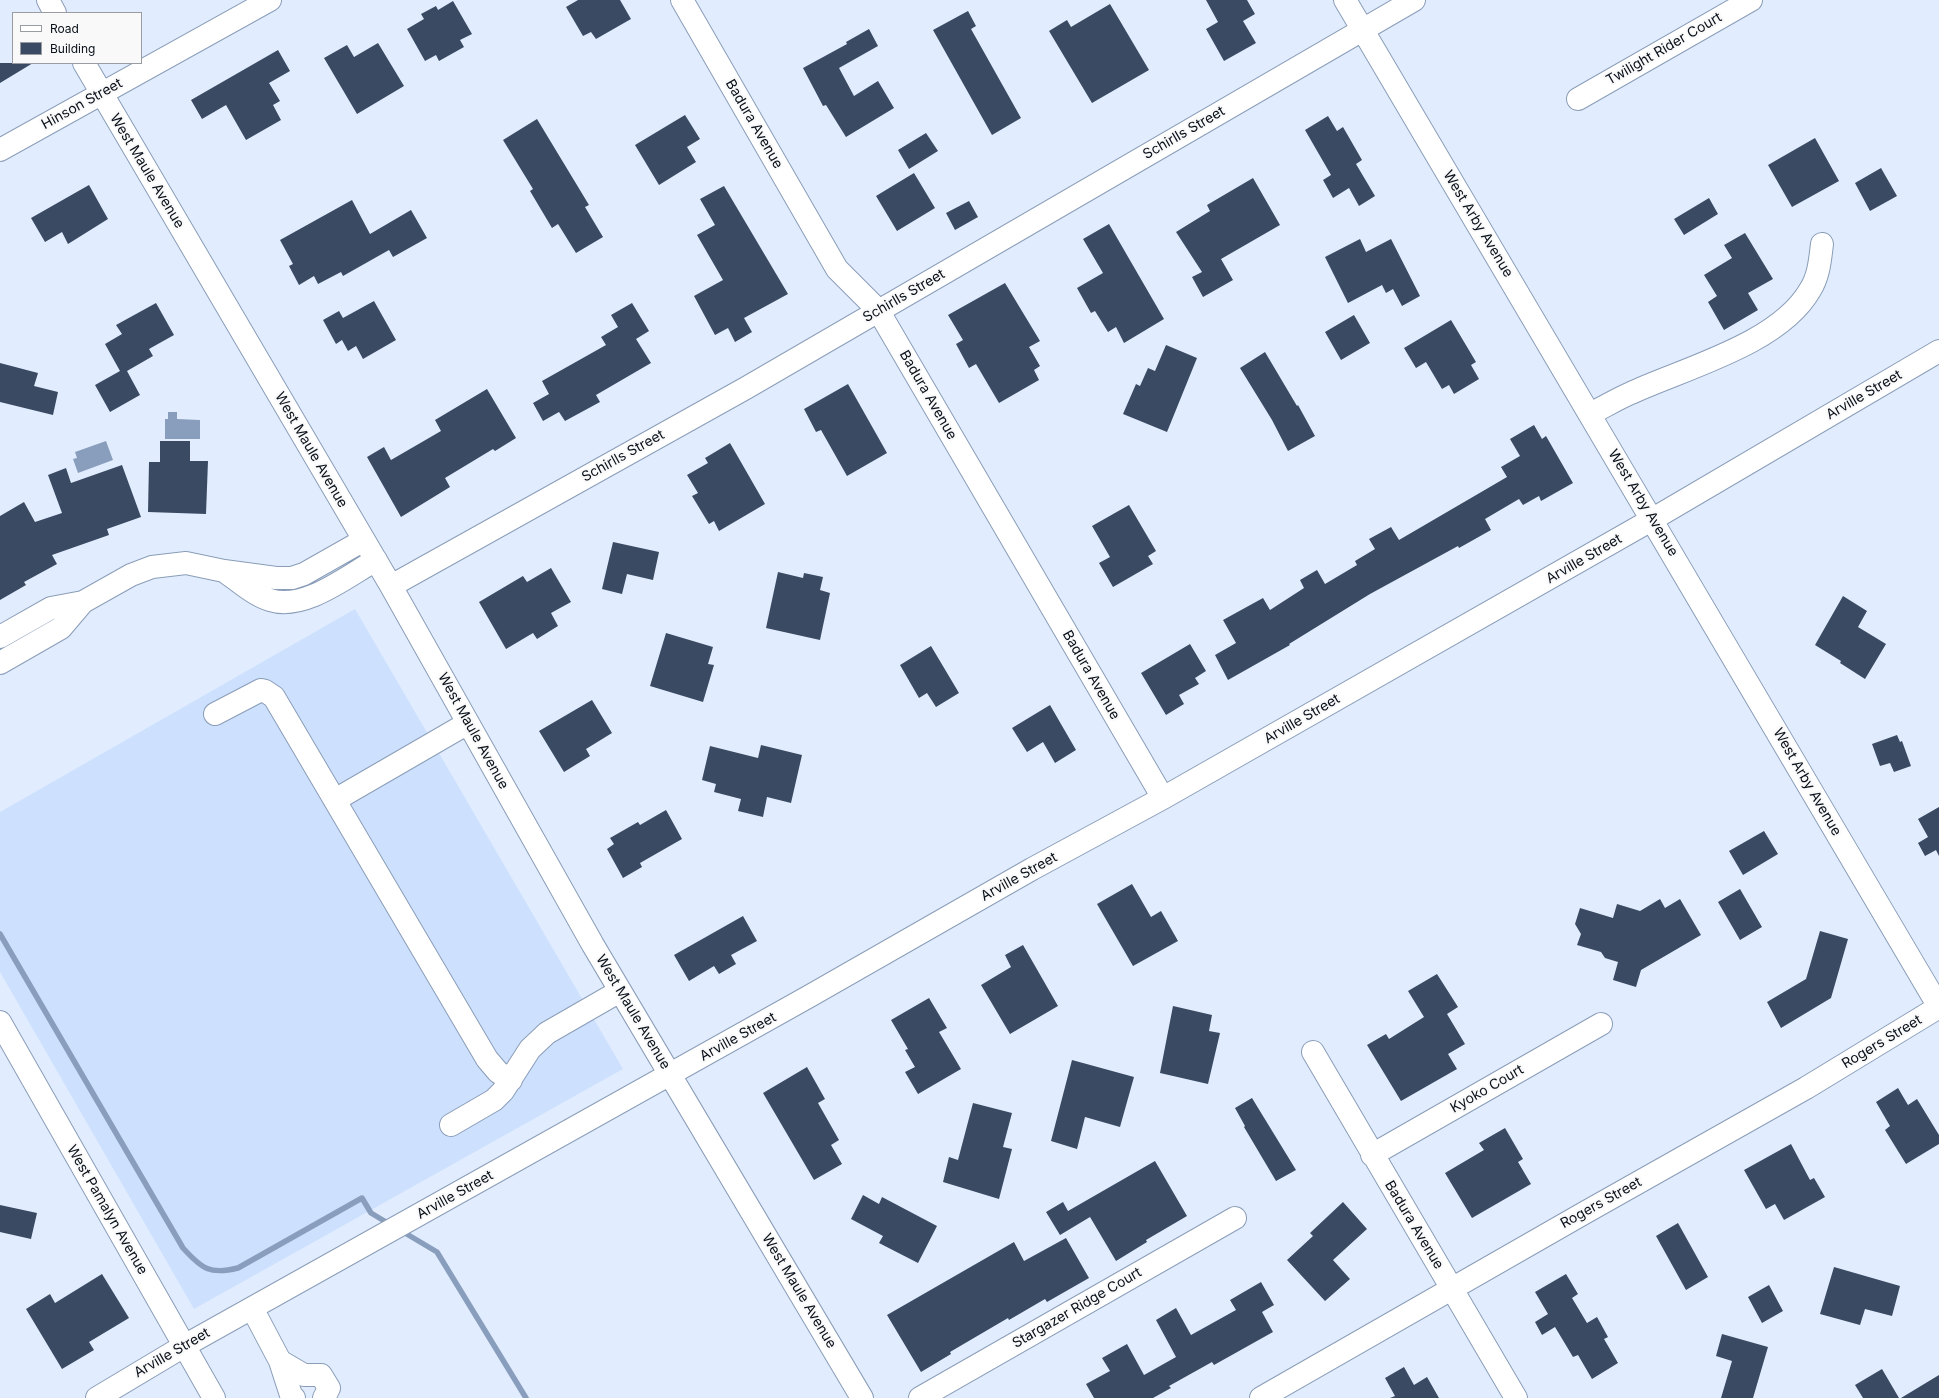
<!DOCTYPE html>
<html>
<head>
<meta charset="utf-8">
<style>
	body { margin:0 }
	#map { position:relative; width:1939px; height:1398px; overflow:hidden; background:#e1edff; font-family:Inter,sans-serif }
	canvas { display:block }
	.legend { position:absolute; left:12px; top:12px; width:130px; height:52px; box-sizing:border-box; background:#f9f9f9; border:1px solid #999ca0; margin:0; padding:5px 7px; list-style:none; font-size:12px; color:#09101a }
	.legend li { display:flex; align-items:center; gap:8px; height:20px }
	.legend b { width:20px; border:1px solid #999ca0 }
</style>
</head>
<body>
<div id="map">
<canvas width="1939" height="1398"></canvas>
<ul class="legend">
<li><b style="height:5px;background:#fff"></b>Road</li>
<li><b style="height:11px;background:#3a4a62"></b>Building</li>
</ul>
</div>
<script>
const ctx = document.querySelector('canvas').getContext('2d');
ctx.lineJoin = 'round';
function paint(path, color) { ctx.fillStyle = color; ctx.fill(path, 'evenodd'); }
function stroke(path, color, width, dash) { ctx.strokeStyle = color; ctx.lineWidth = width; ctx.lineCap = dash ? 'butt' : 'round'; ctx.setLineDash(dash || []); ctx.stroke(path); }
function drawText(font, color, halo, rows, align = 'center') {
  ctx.font = font + ' Inter,sans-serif'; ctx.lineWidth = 4; ctx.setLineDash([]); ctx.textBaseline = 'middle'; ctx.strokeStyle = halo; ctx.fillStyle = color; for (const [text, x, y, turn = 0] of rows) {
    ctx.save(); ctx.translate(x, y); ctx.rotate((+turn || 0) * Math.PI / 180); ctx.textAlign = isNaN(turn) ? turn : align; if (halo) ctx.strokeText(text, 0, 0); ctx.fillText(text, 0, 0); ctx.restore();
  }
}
const built = new Path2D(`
	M355,609L623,1069L194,1309L0,972V812Z`);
const water = new Path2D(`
	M168,412H177V419L200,420V439H165V419H168Z
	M106,441L113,460L78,473L73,459L77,458L75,452Z`);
const stream = new Path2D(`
	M0,934L183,1248C202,1269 210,1275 238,1268L362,1198L371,1213L391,1225
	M400,1230L437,1252L526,1398`);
const building = new Path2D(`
	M578,0H620L631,19L596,39L591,32L583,36L566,7Z
	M1206,0H1247L1255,14L1243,21L1256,43L1224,61L1206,29L1218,22Z
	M453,1L472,34L460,40L464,47L439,61L436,55L425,61L407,29L424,19L421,14L436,6L438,10Z
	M1110,4L1149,70L1092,103L1049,31L1067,20L1071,27Z
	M968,11L976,26L971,29L1021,118L992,135L933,30Z
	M869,29L878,46L839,68L854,96L878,81L894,108L846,137L826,105L823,106L803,68L847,44L846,42Z
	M378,43L404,86L357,114L324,58L347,45L354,57Z
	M278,50L290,71L269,83L280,101L273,105L281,120L246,140L226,105L202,119L191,100Z
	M0,63H33L0,83Z
	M685,115L700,139L687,147L696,162L659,185L635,145Z
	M1328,116L1337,131L1343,127L1362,160L1356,164L1375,196L1359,206L1349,188L1333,198L1323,180L1331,175L1305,130Z
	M537,119L589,205L585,207L603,237L576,253L558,224L552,228L530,191L533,189L503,140Z
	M926,133L938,151L909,169L898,150Z
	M1815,138L1839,181L1792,207L1768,165Z
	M1881,168L1897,196L1870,211L1855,183Z
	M914,173L935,208L897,231L876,196Z
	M1253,178L1280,225L1221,259L1233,280L1203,297L1192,277L1202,272L1176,232L1210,211L1207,205Z
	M89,185L108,219L68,244L62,232L45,242L31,218Z
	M724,186L788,294L744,318L752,332L735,342L728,328L715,335L694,296L723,280L697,235L715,225L700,199Z
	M1709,198L1718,214L1684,235L1674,219Z
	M352,200L370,234L411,210L427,238L393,257L389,250L343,276L341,272L318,284L314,276L299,285L289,266L293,264L280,240Z
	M969,201L978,217L955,230L946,213Z
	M1109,224L1164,319L1124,343L1116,327L1108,332L1095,311L1091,313L1077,288L1103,273L1083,239Z
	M1745,233L1773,279L1748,293L1758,310L1724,330L1708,302L1717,296L1704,275L1732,258L1724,245Z
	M1360,239L1366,252L1391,239L1420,296L1402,306L1393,289L1386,293L1382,285L1348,303L1325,257Z
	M1005,283L1040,341L1029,347L1040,366L1034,370L1039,380L999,403L976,364L969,368L956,344L963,340L948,315Z
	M374,301L396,340L363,359L356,346L348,351L342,340L336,344L323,320L339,311L343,318Z
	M156,303L174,335L149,349L153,356L127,371L140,395L110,412L95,385L120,371L105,344L122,334L116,325Z
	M632,303L649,331L636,339L651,363L596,395L600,402L565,421L559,412L543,421L533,403L549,394L542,381L606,345L601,337L618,327L611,315Z
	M1354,315L1370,343L1341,360L1325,332Z
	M1451,320L1476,362L1471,365L1479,379L1454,394L1449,385L1442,389L1426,362L1416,368L1404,348Z
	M1166,345L1197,358L1167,432L1123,414L1136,384L1140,386L1148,368L1155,371Z
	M1265,352L1297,406L1298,405L1315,436L1288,451L1272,420L1240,368Z
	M0,363L38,373L34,386L58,392L53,415L0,402Z
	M848,384L887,453L847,476L821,430L816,432L804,409Z
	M487,389L516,438L495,451L493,449L445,478L450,487L401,517L367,457L384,447L391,460L441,431L435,420Z
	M1534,425L1542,439L1546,436L1573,483L1541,501L1539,496L1523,505L1519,499L1485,519L1491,530L1459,548L1458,546L1370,594L1289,644L1290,645L1228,680L1215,655L1236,643L1223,620L1263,598L1270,610L1304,588L1300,580L1317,570L1325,584L1357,565L1355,561L1375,549L1369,539L1391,527L1399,540L1507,477L1501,467L1520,456L1510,439Z
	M160,441H190V461H208L206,514L148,512L149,462H160Z
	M730,443L765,504L719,531L714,521L709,524L692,496L698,493L687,475L708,463L705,458Z
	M122,465L141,517L107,529L109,535L52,555L57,564L24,582L26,585L0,600V516L24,502L35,522L62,513L48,475L66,468L71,483Z
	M1129,505L1156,551L1148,556L1153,564L1113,587L1099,563L1110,557L1092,526Z
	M613,542L659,552L653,580L627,574L622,594L602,589Z
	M551,568L571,602L551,613L558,626L537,639L533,633L506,649L479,602L523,576L527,582Z
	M778,572L803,578L804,573L823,577L820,590L830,593L820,640L766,628Z
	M1843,596L1867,611L1858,627L1886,644L1865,679L1840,663L1841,661L1815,645Z
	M666,633L713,647L708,664L714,665L703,702L650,686Z
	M1190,644L1206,671L1195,678L1199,684L1179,695L1184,704L1166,715L1141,673Z
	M931,646L959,693L936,707L927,693L919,698L900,665Z
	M592,700L612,733L586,749L590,756L564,772L539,731Z
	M1050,705L1076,750L1055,763L1043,742L1027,752L1012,728Z
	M1897,735L1900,742L1902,741L1911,766L1894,772L1890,763L1880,766L1872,744Z
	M761,745L802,755L791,803L767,797L763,817L738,811L741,799L714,792L716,784L702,780L710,746L758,758Z
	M1939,807V856L1936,850L1925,856L1918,843L1928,837L1918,819Z
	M666,810L682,839L640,863L642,867L623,878L607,849L614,844L610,838L638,822L640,825Z
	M1764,831L1778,854L1743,875L1729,851Z
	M1132,884L1151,917L1161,911L1178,941L1133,966L1097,904Z
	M1740,889L1762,927L1740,940L1718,902Z
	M1660,899L1665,908L1680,899L1701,935L1641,970L1636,987L1613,980L1618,962L1605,958L1601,952L1577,945L1581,934L1575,924L1580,908L1613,918L1617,904L1640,911Z
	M743,916L757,941L731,955L736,964L719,974L714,966L689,981L674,955Z
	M1820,931L1848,939L1831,998L1781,1028L1767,1002L1806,979Z
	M1023,945L1058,1006L1010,1034L981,985L1011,967L1005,955Z
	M1437,974L1458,1007L1447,1014L1465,1044L1448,1054L1457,1069L1401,1101L1367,1045L1386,1034L1389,1039L1424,1017L1408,991Z
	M929,998L947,1028L939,1032L961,1069L918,1094L905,1072L915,1067L905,1050L908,1049L891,1020Z
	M1173,1006L1212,1015L1209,1031L1220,1033L1208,1084L1160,1073Z
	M1072,1060L1134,1077L1120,1127L1085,1117L1077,1149L1051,1141Z
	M807,1067L825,1099L818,1103L839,1140L831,1145L842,1164L814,1180L763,1093Z
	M1898,1088L1908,1105L1917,1099L1939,1135V1144L1906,1164L1885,1130L1890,1126L1876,1102Z
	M1252,1098L1296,1170L1276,1181L1244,1127L1245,1126L1235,1108Z
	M973,1103L1012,1113L1003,1147L1012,1149L999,1199L943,1182L949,1157L958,1160Z
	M1505,1128L1523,1159L1518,1162L1531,1184L1472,1218L1445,1173L1484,1150L1479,1143Z
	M1791,1144L1810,1180L1814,1178L1825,1197L1784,1220L1775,1204L1766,1209L1744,1170Z
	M1155,1161L1187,1216L1146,1240L1147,1242L1116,1261L1090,1217L1060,1235L1046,1212L1063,1202L1068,1211Z
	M863,1195L879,1204L882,1197L937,1226L918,1263L879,1243L883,1236L851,1219Z
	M1343,1202L1367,1229L1333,1260L1350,1279L1325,1301L1287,1260L1313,1236L1310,1233Z
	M0,1205L37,1213L31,1239L0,1232Z
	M1678,1223L1708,1277L1686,1290L1656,1236Z
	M1066,1238L1089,1278L1047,1302L1045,1299L1009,1320L1008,1318L950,1352L951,1354L921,1372L887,1315L1014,1242L1024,1261Z
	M1834,1267L1900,1286L1892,1316L1865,1309L1860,1325L1820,1314Z
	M102,1274L129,1318L89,1342L94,1350L62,1369L26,1309L50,1294L55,1303Z
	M1566,1274L1578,1294L1572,1298L1587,1323L1597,1317L1608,1337L1604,1339L1618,1363L1592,1379L1578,1355L1573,1357L1555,1327L1542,1335L1535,1322L1548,1314L1535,1292Z
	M1261,1282L1274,1305L1262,1312L1273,1332L1214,1365L1212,1362L1169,1386L1171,1388L1153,1398H1094L1086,1384L1110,1371L1102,1358L1127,1344L1144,1375L1176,1357L1156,1320L1176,1308L1191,1335L1236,1310L1230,1300Z
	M1769,1285L1783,1311L1762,1323L1748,1297Z
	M1722,1334L1768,1347L1753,1398H1721L1732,1361L1716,1356Z
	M1404,1367L1414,1385L1427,1377L1439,1398H1390L1395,1396L1385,1378Z
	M1882,1369L1899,1398H1863L1855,1385Z
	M1939,1375V1398H1901Z`);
const minor = new Path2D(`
	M48,0L55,13
	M682,0L837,269L878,310L1163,798
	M1345,0L1939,1007
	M84,63L391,586L593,945L862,1398
	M1578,99L1751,0
	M0,150L270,0
	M1590,414C1604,407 1617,399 1631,393C1685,368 1779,344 1810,290C1819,276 1820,260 1822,244
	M228,574C241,583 254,595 270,600C304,611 346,577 376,560
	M391,586L746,388L1414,0
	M0,637L51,608L83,602L131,575L152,567L186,563L224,571L276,578H292L304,574L364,540
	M0,663L61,628L83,602
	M215,714L261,690L265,691L274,697L487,1059L498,1072L511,1080
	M335,800L468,723
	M0,1022L214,1398
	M1313,1052L1516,1398
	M451,1125L494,1100L503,1091L530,1049L547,1033L620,991
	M1372,1155L1601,1024
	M252,1308L280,1361L291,1395L294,1398
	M280,1361L304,1375H321L329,1388L324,1398
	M97,1398L184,1346L808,997L1032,869L1163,798L1653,519L1939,351
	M920,1398L1235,1218
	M1261,1398L1586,1212L1806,1088L1939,1007`);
const streetNames = [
	["Twilight Rider Court",1664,49,-30],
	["Hinson Street",82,104,-29],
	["Badura Avenue",754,124,60],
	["Schirlls Street",1184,133,-30],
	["West Maule Avenue",147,171,59],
	["West Arby Avenue",1478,224,59],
	["Schirlls Street",904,296,-30],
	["Badura Avenue",928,395,60],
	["Arville Street",1864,395,-30],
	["West Maule Avenue",311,450,60],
	["Schirlls Street",623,456,-29],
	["West Arby Avenue",1643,503,59],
	["Arville Street",1584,559,-30],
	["Badura Avenue",1091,675,60],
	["Arville Street",1302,719,-30],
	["West Maule Avenue",473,731,61],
	["West Arby Avenue",1807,782,60],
	["Arville Street",1019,877,-29],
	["West Maule Avenue",633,1012,59],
	["Arville Street",738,1037,-29],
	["Rogers Street",1882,1042,-31],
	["Kyoko Court",1487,1089,-30],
	["Arville Street",455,1195,-29],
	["Rogers Street",1601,1203,-29],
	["West Pamalyn Avenue",107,1210,60],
	["Badura Avenue",1414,1225,59],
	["West Maule Avenue",799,1291,59],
	["Stargazer Ridge Court",1077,1308,-30],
	["Arville Street",172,1353,-30]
];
paint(built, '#cde0fd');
paint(water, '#899dbc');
stroke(stream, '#899dbc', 5.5);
paint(building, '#3a4a62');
stroke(minor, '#8a9db8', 24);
stroke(minor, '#fff', 22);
drawText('14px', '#09101a', '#f9f9f9', streetNames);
</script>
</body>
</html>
